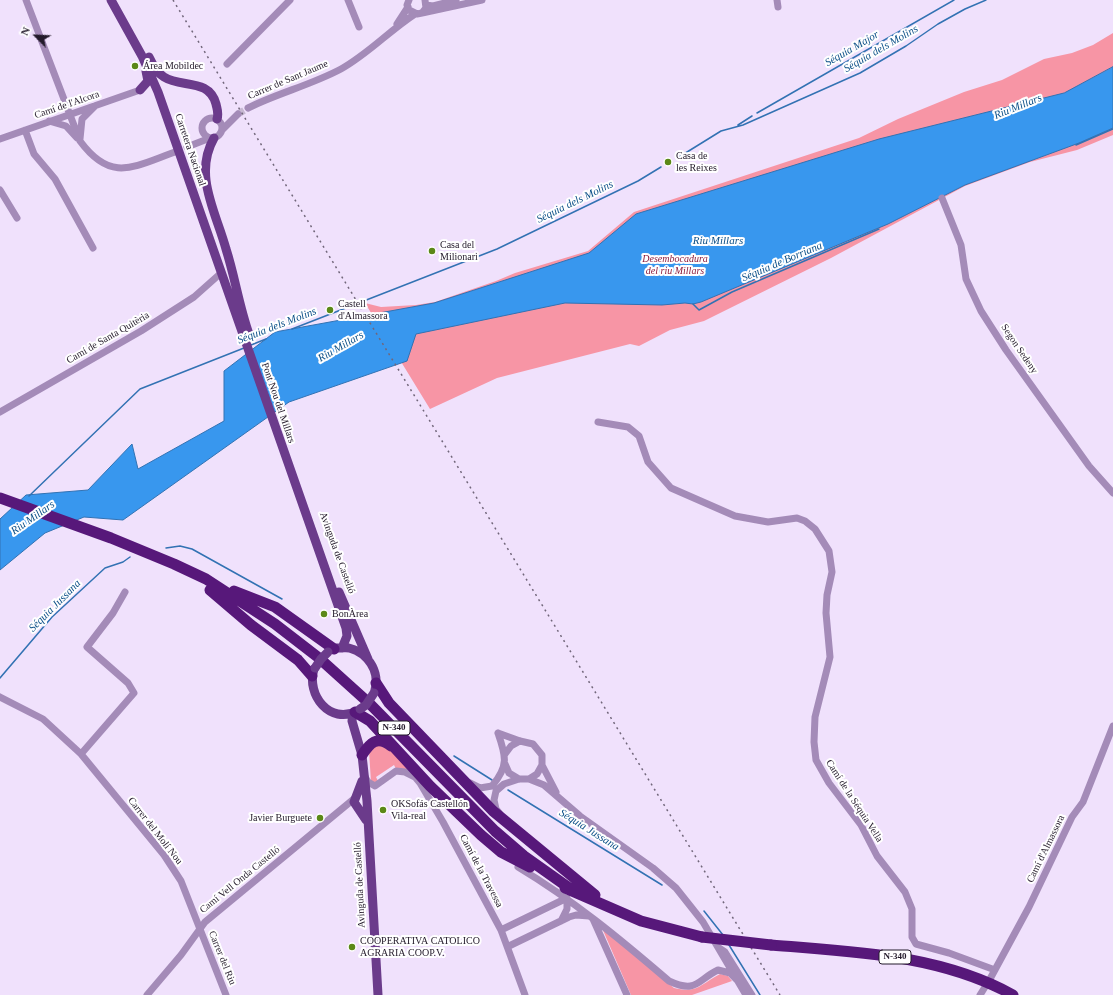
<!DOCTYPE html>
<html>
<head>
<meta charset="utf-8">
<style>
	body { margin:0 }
	#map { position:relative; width:1113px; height:995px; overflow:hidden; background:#f0e1fc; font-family:Georgia,serif }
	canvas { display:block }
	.north { position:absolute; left:16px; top:16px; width:40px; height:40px; -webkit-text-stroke:3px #fff; paint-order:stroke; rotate:294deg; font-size:11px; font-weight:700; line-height:16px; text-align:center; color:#231a2a }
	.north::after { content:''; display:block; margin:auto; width:14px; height:18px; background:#231a2a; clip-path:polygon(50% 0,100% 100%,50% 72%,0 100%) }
</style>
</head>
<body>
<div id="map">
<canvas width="1113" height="995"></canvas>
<div class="north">N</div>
</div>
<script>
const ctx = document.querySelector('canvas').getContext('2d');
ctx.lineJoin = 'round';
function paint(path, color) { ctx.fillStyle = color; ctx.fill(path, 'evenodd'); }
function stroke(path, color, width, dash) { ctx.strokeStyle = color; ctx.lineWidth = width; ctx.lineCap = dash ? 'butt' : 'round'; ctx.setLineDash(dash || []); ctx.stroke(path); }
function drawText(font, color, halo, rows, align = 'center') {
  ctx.font = font + ' Georgia,serif'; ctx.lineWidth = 4; ctx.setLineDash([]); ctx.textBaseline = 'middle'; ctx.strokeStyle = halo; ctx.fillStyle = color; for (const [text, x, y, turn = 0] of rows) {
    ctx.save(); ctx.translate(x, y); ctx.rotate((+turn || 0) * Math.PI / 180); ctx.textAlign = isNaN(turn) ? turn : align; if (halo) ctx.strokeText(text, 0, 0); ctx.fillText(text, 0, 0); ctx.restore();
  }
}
const green = new Path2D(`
	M1113,33V135L1077,150L1030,162L965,186L831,258L704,321L670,330L639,346L630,344L497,378L430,409L365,303L381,307L416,305L435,302L496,281L515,273L588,251L634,212L859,138L898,119L964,92L1002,80L1044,59L1072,53L1093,45Z
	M374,745L387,747L411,771L396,769L394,765L376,777L378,781L375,783L371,782L369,751Z
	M602,928L674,988C697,994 701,984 720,974L728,976L732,981L692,995H631Z`);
const water = new Path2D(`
	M1113,67V128L1079,143L965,185L888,224L701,302L693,304L685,303L662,305L565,303L416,334L407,361L289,402L123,520L84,517L45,533L0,570V519L26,495L88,490L132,444L138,469L224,421V371L275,332L434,303L589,253L636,214L879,139L1064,93Z`);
const stream = new Path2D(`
	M757,113L954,0
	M738,125L752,116
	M1076,145L1113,129
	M679,157L721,131L743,125L860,73L906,46L938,24L965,9L986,0
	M693,304L699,310L732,292L879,229
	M292,329L497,249L638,181L661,167
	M251,345L266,339
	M29,496L140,389L244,348
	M166,548L180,546L192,549L282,599
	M0,678L52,617L105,568L123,562L130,557
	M454,756L492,780
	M508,790L662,885
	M704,911L723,935
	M729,945L760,995`);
const minorTunnel = new Path2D(`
	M238,114L248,108`);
const minor = new Path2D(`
	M26,0L80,141C111,183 133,167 175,152
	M348,0L359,27
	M409,0L407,5L409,10L417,14L422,13L426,8L425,0
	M777,0L778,7
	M426,5L433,6L456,0
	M422,13L482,0
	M397,24L408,7
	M227,64L290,0
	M248,108C278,93 311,85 341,69C368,54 389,31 415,14
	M202 128a10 10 0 1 1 20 0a10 10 0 1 1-20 0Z
	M49,121L66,126L77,138
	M25,130L34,154L55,179L93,248
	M222,130L238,114
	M0,139L140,90
	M80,139L82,119L95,106
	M187,147L210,138
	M0,190L17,218
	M942,198L961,245L966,279L981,311L1006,350L1089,466L1113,493
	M0,412L141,331L194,297L221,273
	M598,422L628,427L639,436L648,462L671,488L735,516L768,522L797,518L805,521L815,529L829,551L832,572L827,595L826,613L830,657L815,717L814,742L816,760L829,783L861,825L877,856L905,892L912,909V937L916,944L949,953L995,970
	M0,697L43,719L81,754L164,855L181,881L226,995
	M498,733L520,741L533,744L542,755V765L556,792
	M81,754L134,693L128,683L87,647L113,613L125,592
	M505,754L511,746L520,741
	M505,764L509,773L519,779
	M364,775L368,782L375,786L396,771L405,772L415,777L420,783L443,822L501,930L525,995
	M529,779L537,774L542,765
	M470,783L480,788L492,786C509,766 506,756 498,733
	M500,814L496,809L494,800L496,791L504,784L519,779H529L544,785L580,816L653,868L676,888L703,922L746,995
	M518,867C573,900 620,939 669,981C697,994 697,980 718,970L730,973L739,982
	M593,919L627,995
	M501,930L567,898V909L561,921
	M509,946L569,917L576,915L589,916
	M719,948L725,952L752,995
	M990,979L1029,907L1072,817L1083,802L1113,726
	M147,995L181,955L205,922L355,798
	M980,995L985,987`);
const major = new Path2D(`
	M111,0L142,56L158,92L346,628L347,636L342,648
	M149,57C153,65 156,72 164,77C181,88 209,78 216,104C217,109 219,113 217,119
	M140,90L148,81L146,71
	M214,138C193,175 216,212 226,249C235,277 239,306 249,334
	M339,592L368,659
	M337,648C361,644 381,667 375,690
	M314,669C306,695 330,725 357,711
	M353,713L352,721L362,755L367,801L378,995
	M362,781L354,802L366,820`);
const highway = new Path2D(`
	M0,498L111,538L174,564L206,579L275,624L319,658L370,704L495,831L524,856L572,890
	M210,590L251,625L298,660L312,676
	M234,591L275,607L334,649
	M376,683L389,703L493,811L595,895
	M355,712L370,721L430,786L481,835L501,852L530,867
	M362,755C370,743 377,735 391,746
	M565,888L641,921L702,937
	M771,945C853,952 939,954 1013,995`);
const rail = new Path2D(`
	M173,0L780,995`);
const majorBridge = new Path2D(`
	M315,668L321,659L328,652
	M360,709L366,705L374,693`);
const highwayBridge = new Path2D(`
	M702,937L771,945`);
const markers = [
	[135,66,4,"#5b8817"],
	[668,162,4,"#5b8817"],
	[432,251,4,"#5b8817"],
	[330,310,4,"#5b8817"],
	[324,614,4,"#5b8817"],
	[383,810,4,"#5b8817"],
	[320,818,4,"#5b8817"],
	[352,947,4,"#5b8817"]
];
const shields = [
	[394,728,32],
	[895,957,32]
];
const shieldNames = [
	["N-340",394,728],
	["N-340",895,957]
];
const poiNames = [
	["Área Mobildec",143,66],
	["Casa de",676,156],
	["les Reixes",676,168],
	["Casa del",440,245],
	["Milionari",440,257],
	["Castell",338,304],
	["d'Almassora",338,316],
	["BonÀrea",332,614],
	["OKSofás Castellón",391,804],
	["Vila-real",391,816],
	["Javier Burguete",312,818,"right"],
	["COOPERATIVA CATOLICO",360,941],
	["AGRARIA COOP.V.",360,953]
];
const streetNames = [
	["Carrer de Sant Jaume",288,80,-23],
	["Camí de l'Alcora",67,105,-19],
	["Carretera Nacional",190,150,71],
	["Camí de Santa Quitèria",108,338,-30],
	["Segon Sedeny",1019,349,56],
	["Pont Nou del Millars",278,403,71],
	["Avinguda de Castelló",337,553,70],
	["Camí de la Séquia Vella",854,801,57],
	["Carrer del Molí Nou",155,831,52],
	["Camí d'Almassora",1046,849,-64],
	["Camí de la Travessa",481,871,62],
	["Camí Vell Onda Castelló",240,880,-39],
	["Avinguda de Castelló",360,885,-93],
	["Carrer del Riu",222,958,68]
];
const parkNames = [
	["Desembocadura",675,259],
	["del riu Millars",675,271]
];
const waterNames = [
	["Séquia Major",852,49,-30],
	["Séquia dels Molins",881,49,-30],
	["Riu Millars",1018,107,-22],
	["Séquia dels Molins",575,202,-26],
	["Riu Millars",718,241],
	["Séquia de Borriana",782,262,-23],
	["Séquia dels Molins",277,326,-21],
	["Riu Millars",341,347,-30],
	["Riu Millars",33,518,-35],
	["Séquia Jussana",55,606,-45],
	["Séquia Jussana",589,830,32]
];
paint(green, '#f795a5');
paint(water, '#3897ee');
stroke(water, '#3272b3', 1);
stroke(stream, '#3272b3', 1.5);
stroke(minorTunnel, '#c7b9d2', 7, [7, 3.5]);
stroke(minor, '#a48bb8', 7);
stroke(major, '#6b3b8b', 9);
stroke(highway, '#57187a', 11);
stroke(rail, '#71667a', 1.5, [2, 4]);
stroke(majorBridge, '#6b3b8b', 9);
stroke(highwayBridge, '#57187a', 11);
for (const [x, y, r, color] of markers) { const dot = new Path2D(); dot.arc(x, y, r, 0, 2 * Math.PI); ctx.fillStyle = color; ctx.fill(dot); stroke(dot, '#fff', 1.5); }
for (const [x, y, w] of shields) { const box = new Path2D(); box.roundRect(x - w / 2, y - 7, w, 14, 3); ctx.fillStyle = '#fff'; ctx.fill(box); stroke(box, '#231a2a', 1); }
drawText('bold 9px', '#231a2a', null, shieldNames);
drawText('10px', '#231a2a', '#fff', poiNames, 'left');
drawText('10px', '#231a2a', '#fff', streetNames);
drawText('italic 10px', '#8e1d3d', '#fff', parkNames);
drawText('italic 11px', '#0b4f87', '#fff', waterNames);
</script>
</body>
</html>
